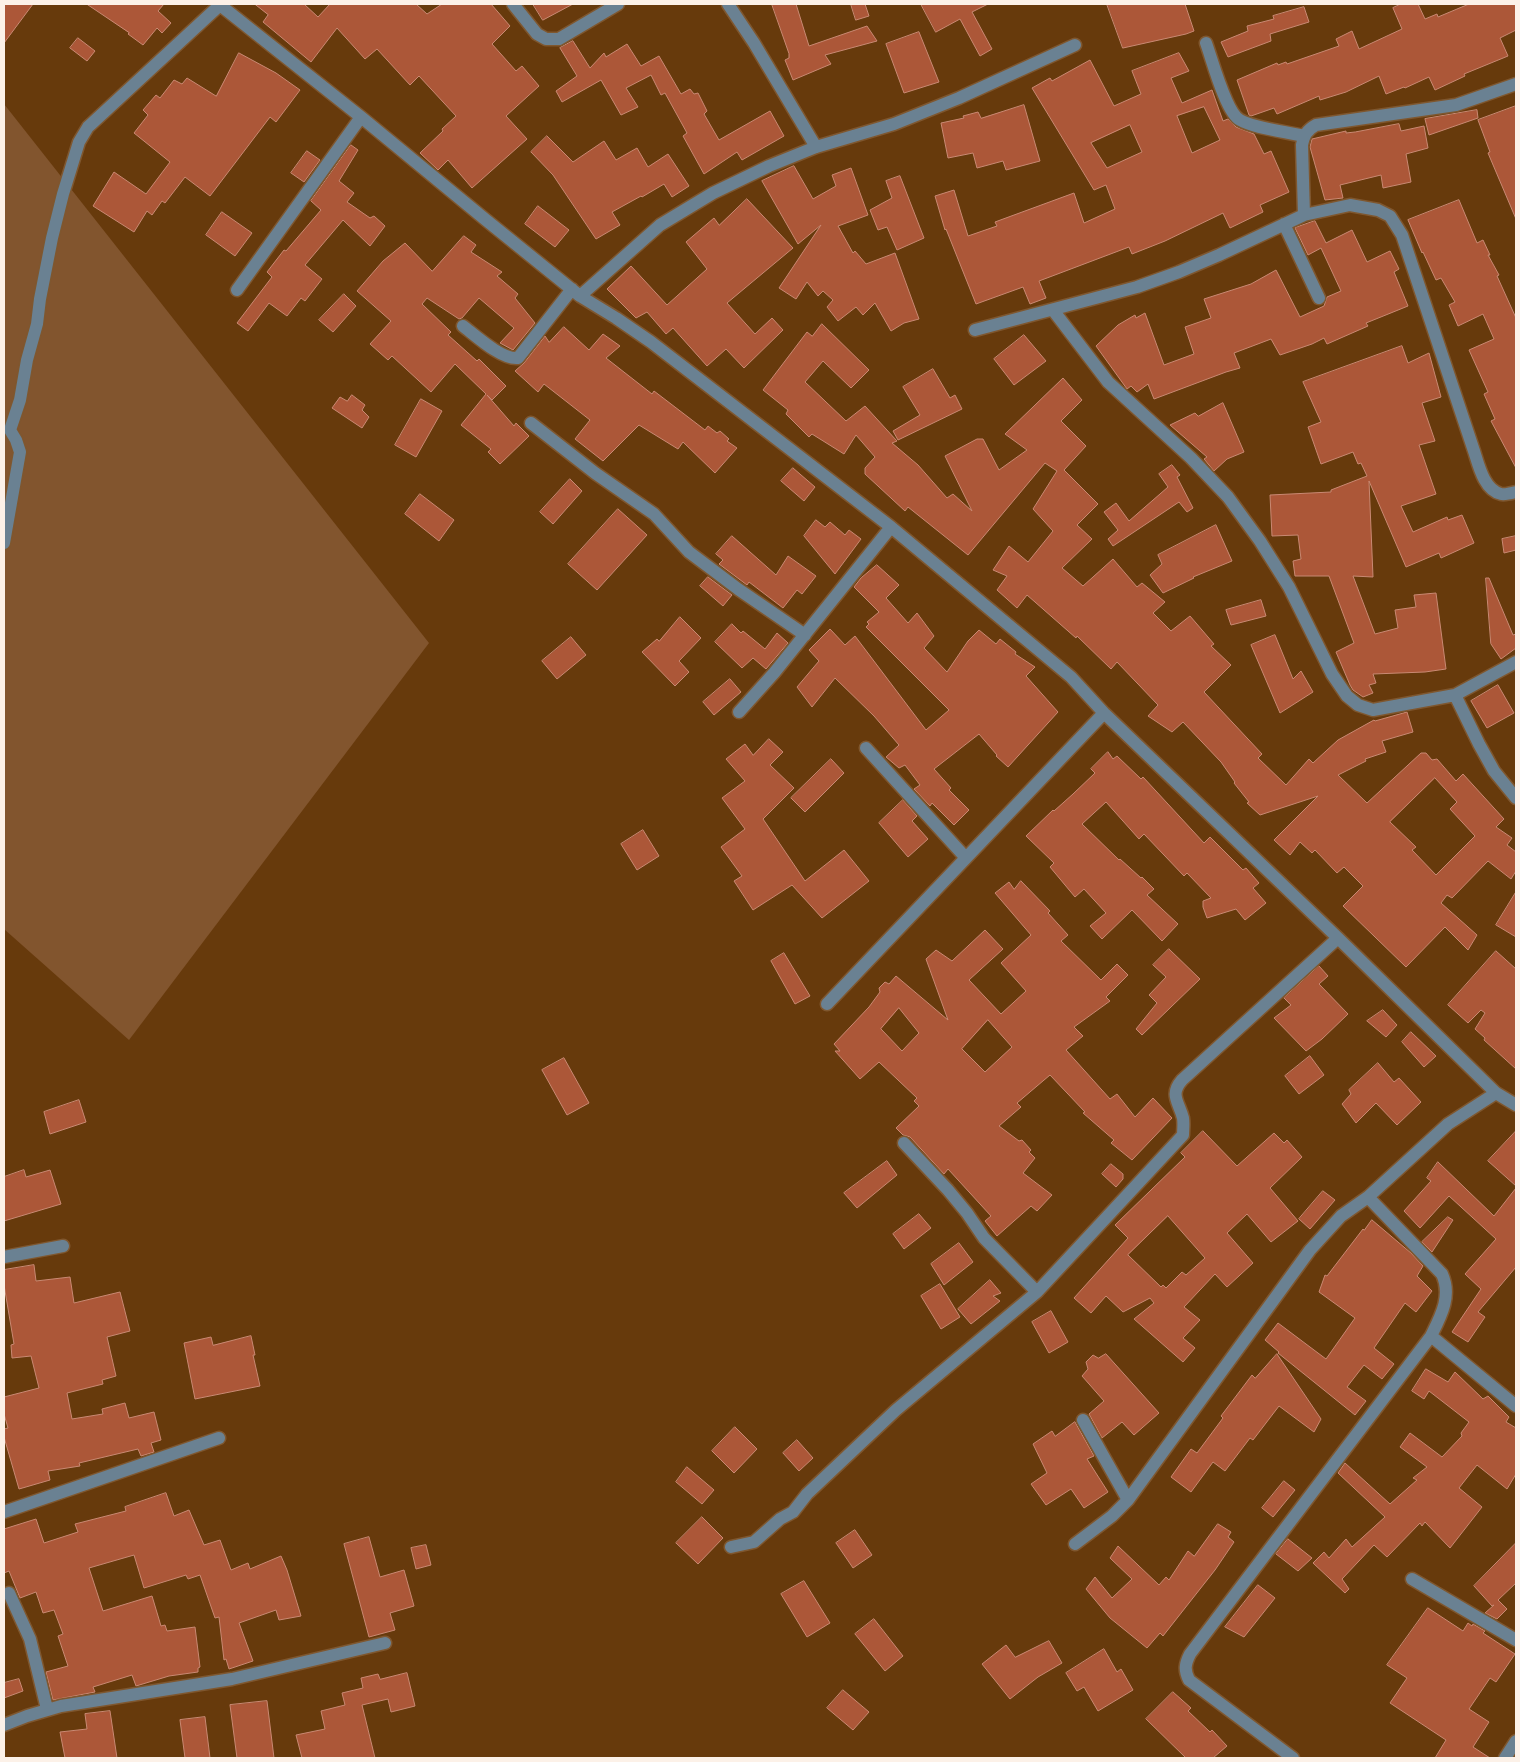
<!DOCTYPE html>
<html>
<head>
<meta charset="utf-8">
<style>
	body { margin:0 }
	#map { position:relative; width:1520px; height:1762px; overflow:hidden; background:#673a0c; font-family:Mulish,sans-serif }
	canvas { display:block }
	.frame { position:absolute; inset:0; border:5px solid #fcf1e8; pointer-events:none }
</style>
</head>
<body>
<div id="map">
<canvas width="1520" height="1762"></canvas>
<div class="frame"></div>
</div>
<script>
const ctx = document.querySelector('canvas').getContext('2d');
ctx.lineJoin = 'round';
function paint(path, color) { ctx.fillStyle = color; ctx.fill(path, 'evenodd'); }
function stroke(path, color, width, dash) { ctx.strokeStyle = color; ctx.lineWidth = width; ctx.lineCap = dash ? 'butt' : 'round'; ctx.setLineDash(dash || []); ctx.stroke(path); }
const green = new Path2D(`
	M4,104L429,643L129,1040L4,929Z`);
const building = new Path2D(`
	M4,4H33L4,43Z
	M87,4H164L158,11L171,23L162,33L157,28L143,45L128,34L129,33Z
	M255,4H304L318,17L330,4H416L427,14L442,4H491L510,26L492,44L516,71L522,66L539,86L506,116L527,139L472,188L448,160L438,170L420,153L443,131L442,129L456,116L419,76L410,85L377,49L365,59L337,28L311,62L263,22L268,15Z
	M533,4H573L543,20Z
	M772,4H796L809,46L867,26L877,41L825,55L831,64L793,80L785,60L789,58V54Z
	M851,4H865L869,16L856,20Z
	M921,4H988L972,12L992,49L980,56L960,19L936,32Z
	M1107,4H1185L1194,31L1186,34L1123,48Z
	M1401,4H1418L1425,19L1437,14L1438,17L1469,4H1516V30L1500,38L1508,56L1464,74L1465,76L1435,90L1429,77L1405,88L1404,87L1386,94L1379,76L1346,92L1320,100L1319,96L1277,114L1274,108L1251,116L1249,115L1237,80L1277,63L1278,65L1286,62L1287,64L1339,46L1336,39L1352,31L1359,49L1402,29L1393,8Z
	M1304,7L1309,22L1270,34L1271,41L1228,57L1221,42L1248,31L1247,26L1274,19L1273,16Z
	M919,32L939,82L904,93L886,44Z
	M78,38L95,51L87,61L70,48Z
	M573,41L590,68L604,53L606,57L627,44L641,66L659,56L681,94L690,89L694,94L698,93L707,111L704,114L719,140L770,111L784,136L742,160L737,152L704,174L683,136L687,133L665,93L661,95L651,75L626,88L638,107L621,115L601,80L562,102L556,91L577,76L560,48Z
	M239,53L276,73L300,90L276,122L270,117L210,196L185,177L165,203L162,201L152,215L147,211L134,232L93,206L114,172L146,194L170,162L134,133L148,115L143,110L156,95L160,98L174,80L182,84L187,78L216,96Z
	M1179,53L1189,71L1171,78L1182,103L1212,90L1223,121L1228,119L1236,127L1254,134L1264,154L1271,151L1289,192L1260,205L1263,212L1230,228L1223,213L1165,241L1132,254L1129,247L1039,281L1046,298L1030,304L1023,287L976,304L946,229L945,230L935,196L954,190L968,236L997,226L995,222L1074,193L1084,223L1115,209L1106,185L1094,190L1032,88L1050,78L1052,81L1090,60L1114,106L1141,94L1132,71ZM1204,107L1220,140L1192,153L1177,116ZM1130,125L1142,152L1107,168L1091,143Z
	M1024,105L1040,161L1006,170L1003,161L977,168L973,153L948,158L941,123L964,118L963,116L978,112L981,118Z
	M1516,106V219L1488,153L1490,152L1478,120Z
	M1477,110L1478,118L1429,135L1425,119Z
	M1399,124L1401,131L1424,126L1428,148L1406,154L1411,182L1383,188L1381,175L1340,185L1343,198L1325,200L1310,147L1312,139L1346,131V133L1355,132Z
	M547,136L573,162L604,141L616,160L637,148L648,167L668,154L689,186L672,197L664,184L642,197L641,196L612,212L620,225L596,239L553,175L531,152Z
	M351,145L358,150L339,181L354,193L347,202L370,218L374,216L385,226L370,246L343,220L305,265L322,279L305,301L301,298L287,316L269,303L248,331L237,323L272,277L267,272L284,250L286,251L321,210L311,201Z
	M307,151L320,160L304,182L291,173Z
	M794,166L813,199L836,186L832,175L851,168L868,215L838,226L853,253L855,251L866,264L895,253L919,319L904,323L891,331L875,303L863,315L856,307L838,321L827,307L833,300L823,291L818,296L807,282L796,299L779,288L821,225L798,244L762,181Z
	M900,176L924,238L897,250L887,227L878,230L870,210L892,198L886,181Z
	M747,199L793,248L727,303L755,334L772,318L783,330L744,368L726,349L707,366L673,328L666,334L647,312L636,318L607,289L631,266L667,305L707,269L686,242L714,218L719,225Z
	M1459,200L1477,243L1483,240L1490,255H1488L1499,275L1497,276L1516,318V468L1491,421L1495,419L1484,394L1488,392L1469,350L1494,339L1483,314L1458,326L1449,305L1455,302L1441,278L1436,280L1423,252L1422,253L1408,220Z
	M538,206L569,230L555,247L525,224Z
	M222,212L252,233L235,256L206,235Z
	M1315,221L1326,243L1352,230L1367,262L1390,251L1399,269L1394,272L1408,306L1366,323L1368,326L1327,344L1324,338L1312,344L1280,355L1271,339L1234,353L1240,368L1226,372L1154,399L1148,384L1137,392L1131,386L1127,389L1096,346L1118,325L1135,315L1136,318L1145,313L1164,365L1194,354L1185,327L1211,318L1204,299L1251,284L1276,270L1300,317L1324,306L1327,297L1341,291L1321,248L1308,255L1295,228Z
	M464,236L476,245L471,252L502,272L497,276L518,294L515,298L535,323L513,350L500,343L514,328L479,298L462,318L459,319L427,298L422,304L451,332L448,335L477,361L479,359L506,386L492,400L487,395L514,426L516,423L529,436L500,464L488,452L491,449L461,425L486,394L455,364L431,392L392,356L388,360L370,344L391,321L357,291L383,261L405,243L432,271Z
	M344,294L356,306L333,332L319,320Z
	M822,324L869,370L851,388L823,361L805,382L846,421L865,406L897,441L892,443L918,465L947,498L953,494L972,511L945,456L977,439H983L999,470L1027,450L1005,434L1063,378L1082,400L1061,421L1086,446L1064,470L1098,504L1077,525L1092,539L1062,568L1083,586L1113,559L1137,587L1142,583L1165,602L1153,613L1171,631L1190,616L1214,644L1211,646L1231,665L1204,692L1262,754L1258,758L1286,785L1309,759L1313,763L1338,740L1374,720L1375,721L1407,712L1413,732L1382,741L1386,752L1365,759L1366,761L1338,775L1367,803L1421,753H1426L1432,760L1437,759L1456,781L1463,774L1504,819L1496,827L1512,838L1507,845L1516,852V871L1511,879L1488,861L1452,898L1447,895L1441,903L1477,935L1468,950L1445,927L1406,967L1343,906L1363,886L1344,867L1337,873L1315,850L1312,853L1300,842L1290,855L1274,840L1318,796L1260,815L1247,803L1249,802L1234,783L1235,782L1221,762L1183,722L1172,732L1148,716L1158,705L1117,662L1111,669L1077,636L1076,638L1027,595L1017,608L997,590L1007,576L993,570L1009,546L1028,562L1053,531L1033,509L1057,471L1045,463L968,555L908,507L905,511L865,474V468L875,457L856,435L844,454L812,434L809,437L786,414L788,410L763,390L807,332L812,336ZM1435,778L1457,802L1450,809L1475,836L1436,875L1412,850L1416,847L1390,822Z
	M564,327L589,350L603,334L620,346L606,358L652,394L654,391L705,430L708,426L717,433L720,431L729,439L727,441L737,448L715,473L683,442L678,449L639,425L603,461L575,439L590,420L544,384L538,392L515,371L524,363L545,336L549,342Z
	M1024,335L1046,361L1014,385L994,359Z
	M1402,346L1408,363L1429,353L1441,397L1422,403L1435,441L1419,445L1436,494L1401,506L1413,532L1447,517L1448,520L1462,515L1474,543L1441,558L1439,553L1406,567L1369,481L1373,577L1353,576L1375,634L1398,628L1395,610L1416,607L1414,595L1436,593L1446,669L1425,672L1373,674L1376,683L1369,685L1373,693L1363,697L1353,690L1350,685L1336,652L1354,643L1329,576H1295L1293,561L1301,559L1298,535L1272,536L1270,495L1331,492V490L1367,476L1361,463L1358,464L1353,452L1321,464L1308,427L1321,422L1303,382Z
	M933,369L950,398L955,395L962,409L898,440L893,431L920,415L903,387Z
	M352,395L365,405L362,410L369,417L362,428L332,408L340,397L347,401Z
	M421,399L442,411L416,457L395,445Z
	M1223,403L1244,452L1227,459L1214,471L1204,459L1207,457L1170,425L1195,413L1198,416Z
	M1172,465L1180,475L1177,477L1193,508L1187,512L1179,502L1113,546L1108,539L1118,530L1104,512L1116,503L1129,521L1168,487L1159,474Z
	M793,468L815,487L804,501L781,481Z
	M570,479L582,491L553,524L540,512Z
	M420,494L454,520L439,541L405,514Z
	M618,509L647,535L597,590L568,564Z
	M816,520L825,527L830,522L845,535L849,530L861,539L835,574L804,536Z
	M1216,525L1232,561L1193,577L1194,578L1163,593L1150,575L1162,564L1158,555Z
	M732,536L776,575L788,556L816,576L802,594L797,590L783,608L749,582L747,585L719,564L723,560L716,554Z
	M1516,536V550L1504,553L1502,539Z
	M877,565L899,585L886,598L908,623L917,613L934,636L924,648L947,672L968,641L979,630L996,644L1000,639L1016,652L1015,654L1035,667L1026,676L1058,712L1008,767L996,756L997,755L979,734L934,769L951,788L949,790L969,810L954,825L932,803L930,806L914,789L920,785L905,765L899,768L886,757L899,745L874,716L835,678L812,707L797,687L819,661L809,650L830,629L845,645L855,636L926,730L949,710L866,627L869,624L867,622L879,612L854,587L861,578Z
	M708,577L732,595L723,606L700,586Z
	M1486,578H1489L1513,635L1516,634V648L1501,659L1491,644Z
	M1261,600L1266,616L1231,625L1226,610Z
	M680,617L701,638L679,661L689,672L675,686L642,652L657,639L659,641Z
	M732,624L741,633L743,631L765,649L777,633L788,643L766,669L753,658L742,668L715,642Z
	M1275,635L1293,679L1301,671L1313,692L1280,713L1251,645Z
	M571,637L586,655L557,679L542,661Z
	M730,679L741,692L714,715L703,702Z
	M1498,685L1514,713L1487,728L1471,701Z
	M769,739L783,752L770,765L794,788L763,819L805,881L844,850L869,881L822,918L792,885L753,910L734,881L742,876L721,847L745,829L722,798L745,781L726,759L745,744L753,755Z
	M1108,752L1113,759L1117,756L1141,779L1143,777L1204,843L1210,837L1243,870L1246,868L1259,883L1253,888L1266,903L1245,920L1236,909L1207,918L1203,907V901L1211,898L1187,873L1184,876L1144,834L1139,839L1106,802L1082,824L1119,860L1120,859L1141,878L1142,877L1154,889L1147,895L1178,924L1162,941L1132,910L1102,939L1090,926L1106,913L1084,889L1075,897L1050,867L1054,863L1026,836L1053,810L1054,811L1073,794L1095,773L1091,769Z
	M831,759L844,773L805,812L791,798Z
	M903,800L917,816L912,821L928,839L908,857L879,823Z
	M643,830L659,856L637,870L621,844Z
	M1021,881L1050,911L1048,913L1068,935L1061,941L1101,980L1117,964L1128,975L1106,997L1110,1001L1074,1027L1083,1036L1066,1050L1110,1099L1117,1094L1135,1117L1153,1098L1172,1118L1132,1160L1111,1143L1114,1140L1083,1113L1085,1112L1050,1075L1017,1103L1021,1107L999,1126L1019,1141L1022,1140L1031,1150L1029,1152L1035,1158L1023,1173L1052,1195L1037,1211L1031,1206L997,1236L985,1221L991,1216L948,1169L944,1174L910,1137L903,1135L896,1128L919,1106L914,1101L917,1098L879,1062L860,1079L835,1051H840L834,1044L869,1007L880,992L879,988L885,982L889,984L896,976L948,1020L926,959L936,950L952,961L985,930L1003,949L969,980L1001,1014L1026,991L1001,963L1031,935L995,893L1009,882L1014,889ZM899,1008L919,1033L902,1051L881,1029ZM988,1020L1012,1047L985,1072L962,1049Z
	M1516,892V937L1496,925Z
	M1169,949L1200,979L1142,1035L1136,1029L1157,1003L1149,995L1166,977L1153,965Z
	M1496,951L1516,969V1069L1484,1040L1485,1038L1475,1029L1485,1013L1481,1010L1468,1023L1448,1005Z
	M784,953L810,996L795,1004L771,961Z
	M1319,966L1328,976L1319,984L1348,1014L1322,1039L1306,1051L1274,1018L1291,1005L1284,998Z
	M1383,1010L1397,1025L1386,1037L1367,1021Z
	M1411,1032L1436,1056L1424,1067L1402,1042Z
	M1310,1056L1324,1075L1299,1094L1285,1076Z
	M564,1058L589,1103L567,1115L542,1070Z
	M1378,1063L1394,1082L1399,1078L1421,1102L1397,1125L1376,1103L1356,1123L1342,1104L1351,1094L1349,1090Z
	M79,1100L86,1122L50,1134L44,1112Z
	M1203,1131L1237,1166L1274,1133L1284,1143L1287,1140L1302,1157L1270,1188L1298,1221L1271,1242L1247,1214L1227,1233L1253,1263L1227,1287L1215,1274L1184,1307L1200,1320L1183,1338L1195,1348L1183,1362L1134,1319L1154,1303L1150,1298L1123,1312L1106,1296L1091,1313L1074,1298L1128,1238L1115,1225L1185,1157L1181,1153ZM1168,1216L1205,1258L1186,1275L1182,1272L1166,1288L1163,1285L1161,1287L1128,1255Z
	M1516,1131V1186L1488,1161Z
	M887,1161L897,1175L857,1208L844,1193Z
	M1438,1162L1494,1216L1516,1188V1267L1478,1312L1485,1317L1468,1342L1452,1332L1481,1289L1465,1274L1496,1239L1449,1196L1420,1228L1404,1211L1431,1181L1427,1178Z
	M1111,1164L1123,1174V1179L1116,1187L1102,1174Z
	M24,1170L26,1177L50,1170L61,1204L4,1221V1177Z
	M1323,1191L1335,1200L1310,1229L1299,1219Z
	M919,1214L931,1228L904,1249L893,1234Z
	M1448,1217L1453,1220L1432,1252L1422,1242Z
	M1372,1220L1411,1253L1423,1266L1417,1276L1432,1291L1416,1312L1405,1303L1374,1348L1394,1364L1382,1379L1364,1365L1347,1387L1366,1401L1355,1415L1278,1353L1279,1352L1265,1340L1278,1323L1326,1359L1355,1318L1319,1292L1325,1275L1327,1276L1363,1229L1364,1230Z
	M959,1243L973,1262L944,1285L931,1264Z
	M34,1265L36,1281L70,1277L74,1303L120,1292L130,1331L107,1337L116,1376L102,1380L103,1384L67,1393L72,1419L103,1414L102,1409L125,1403L129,1418L154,1412L161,1440L151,1443L154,1452L141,1456L138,1449L79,1463L80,1466L48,1471L50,1480L19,1489L4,1437V1429L8,1428L4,1414V1397L39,1388L31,1356L12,1358L11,1345L14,1344L4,1285V1270Z
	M990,1280L1001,1293L993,1296L1000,1301L971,1324L958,1309Z
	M940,1284L960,1317L941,1329L921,1296Z
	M1051,1311L1068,1342L1049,1353L1032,1322Z
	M251,1336L255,1355H253L260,1386L195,1399L184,1343L211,1337L213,1345Z
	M1106,1354L1159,1413L1134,1435L1122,1422L1102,1438L1089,1414L1104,1401L1082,1376L1088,1369L1086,1362L1093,1355L1098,1358Z
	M1277,1354L1321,1419L1314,1432L1279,1406L1253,1440L1250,1438L1225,1471L1213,1462L1191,1492L1171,1477L1191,1449L1197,1453L1223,1418L1221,1416L1252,1375L1255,1378Z
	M1426,1369L1448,1382L1455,1372L1483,1399L1488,1396L1509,1417L1506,1422L1516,1428V1474L1507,1489L1477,1465L1459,1488L1482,1507L1450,1548L1425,1522L1422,1526L1420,1523L1387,1557L1374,1545L1342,1579L1349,1589L1345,1593L1313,1563L1324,1552L1329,1558L1346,1539L1352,1547L1385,1517L1338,1473L1345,1463L1390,1504L1417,1480L1413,1478L1427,1467L1400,1447L1410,1433L1442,1457L1462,1436L1461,1433L1469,1422L1429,1391L1424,1399L1412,1391Z
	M1075,1422L1094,1456L1087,1459L1108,1492L1084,1508L1071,1489L1046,1505L1031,1484L1047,1473L1033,1444L1052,1431L1055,1436Z
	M735,1427L757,1449L734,1473L712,1451Z
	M797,1440L813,1458L799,1471L783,1453Z
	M687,1467L714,1490L702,1504L676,1482Z
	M1284,1481L1295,1490L1273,1517L1262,1508Z
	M166,1493L174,1516L189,1510L204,1545L220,1540L231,1570L248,1563L250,1569L281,1556L287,1570L301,1616L279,1620L276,1610L239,1623L253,1661L229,1669L226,1659L224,1660L219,1617L215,1618L200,1575L188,1579L186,1575L144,1588L134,1555L89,1568L103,1611L152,1596L161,1626L165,1625L167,1631L195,1627L200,1667L198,1668V1672L169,1676L136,1686L132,1675L93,1687L95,1692L53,1700L46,1672L68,1666L58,1636L63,1634L54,1610L43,1613L36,1592L20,1598L9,1571L4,1573V1529L36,1519L44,1543L78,1532L75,1524L126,1511L125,1507Z
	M702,1517L723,1538L698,1564L676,1543Z
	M1218,1524L1231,1532L1228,1537L1234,1542L1215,1570L1163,1636L1160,1633L1147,1648L1110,1618L1086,1589L1095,1577L1112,1598L1132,1579L1110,1558L1118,1546L1159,1585L1166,1577L1169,1580L1188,1551L1194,1556Z
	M855,1530L872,1555L853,1568L836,1543Z
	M369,1537L380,1577L404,1570L414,1606L390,1613L395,1630L369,1637L344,1544Z
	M1288,1539L1312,1558L1298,1571L1276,1554Z
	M1516,1543V1583L1498,1600L1507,1609L1497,1619L1485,1613L1494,1605L1492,1606L1474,1586Z
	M426,1545L431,1565L416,1569L411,1548Z
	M804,1581L830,1623L807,1637L781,1594Z
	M1258,1585L1275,1598L1244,1637L1225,1627Z
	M1428,1608L1463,1631L1468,1623L1472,1626L1473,1624L1485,1631L1483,1633L1515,1654L1496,1682L1490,1678L1469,1709L1489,1722L1473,1747L1490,1758H1435L1446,1740L1390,1703L1407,1678L1387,1665Z
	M874,1619L903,1656L885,1671L855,1634Z
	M1049,1641L1062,1663L1038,1677L1010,1699L982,1664L1006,1645L1015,1657Z
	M1104,1649L1117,1672L1121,1669L1133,1690L1098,1711L1084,1687L1077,1691L1066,1673Z
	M407,1673L415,1706L391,1712L388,1699L362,1705L375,1758H302L296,1735L325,1729L321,1711L345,1705L342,1693L363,1688L361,1678L378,1674L380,1679Z
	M19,1679L23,1691L4,1698V1683Z
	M843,1690L869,1712L853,1730L827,1708Z
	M1173,1692L1191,1708L1188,1711L1210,1732L1212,1730L1227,1746L1213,1758H1186L1146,1719Z
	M267,1701L274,1758H237L230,1705Z
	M110,1711L117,1758H65L60,1732L87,1729L85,1714Z
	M205,1717L210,1758H185L180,1720Z`);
const minor = new Path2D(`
	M513,4L537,34L546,39H559L618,4
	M728,4L754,43L816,147
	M220,5L361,117L486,220L580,296L616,318L651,342L891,527L1071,677L1104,713L1338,938L1496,1093L1516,1105
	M1206,43C1212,59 1226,113 1240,120C1253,128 1288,132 1304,136
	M1304,215L1302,145C1304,135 1307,130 1316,125L1456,105L1516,84
	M1284,224L1319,298
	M237,290L361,117
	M580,296L660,225L713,193L769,166L816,147L894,124L959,98L1075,45
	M1053,310L1108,382L1191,458L1228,497L1260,541L1289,587L1332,674L1347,696L1358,705L1373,710L1455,695L1516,662
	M463,326C476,336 502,360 518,358L572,289
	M975,330L1137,287L1179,272L1219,255L1304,215L1350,205L1378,210L1390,216L1402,235L1473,448C1478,462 1483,490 1501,494C1505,495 1512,493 1516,492
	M531,423L595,473L654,514L689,552L738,589L805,635
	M10,430L20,400L27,360L37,324L40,299L52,238L63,194L79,142L88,127L101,115L221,4
	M4,543L20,452L16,440L10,430
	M1455,695L1479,744L1494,771L1516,798
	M739,712L774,673L891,527
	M866,748L966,858
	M827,1004L1104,713
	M904,1143L948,1190L967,1213L984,1238L1037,1292L1183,1135C1183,1130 1184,1124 1183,1118C1179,1102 1169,1095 1182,1080L1338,938
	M4,1257L63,1246
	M1431,1336L1516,1406
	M1083,1420L1128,1500
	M4,1512L219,1438
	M1075,1544L1112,1516L1128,1500L1310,1250L1341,1216L1368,1197L1448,1124L1496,1093
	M731,1547L754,1542L780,1519L793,1512L807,1494L896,1410L1037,1292
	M1412,1579L1516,1640
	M9,1593L30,1639L47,1709
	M4,1725L27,1716L61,1706L232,1679L385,1643
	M1293,1758L1189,1680C1184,1670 1185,1664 1190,1654L1431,1336C1441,1316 1452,1296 1442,1274L1368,1197
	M1505,1758L1516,1741`);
paint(green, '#82552e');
paint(building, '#ac5738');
stroke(building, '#c98973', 1);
stroke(minor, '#7f572f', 15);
stroke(minor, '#6a8192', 12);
</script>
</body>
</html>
